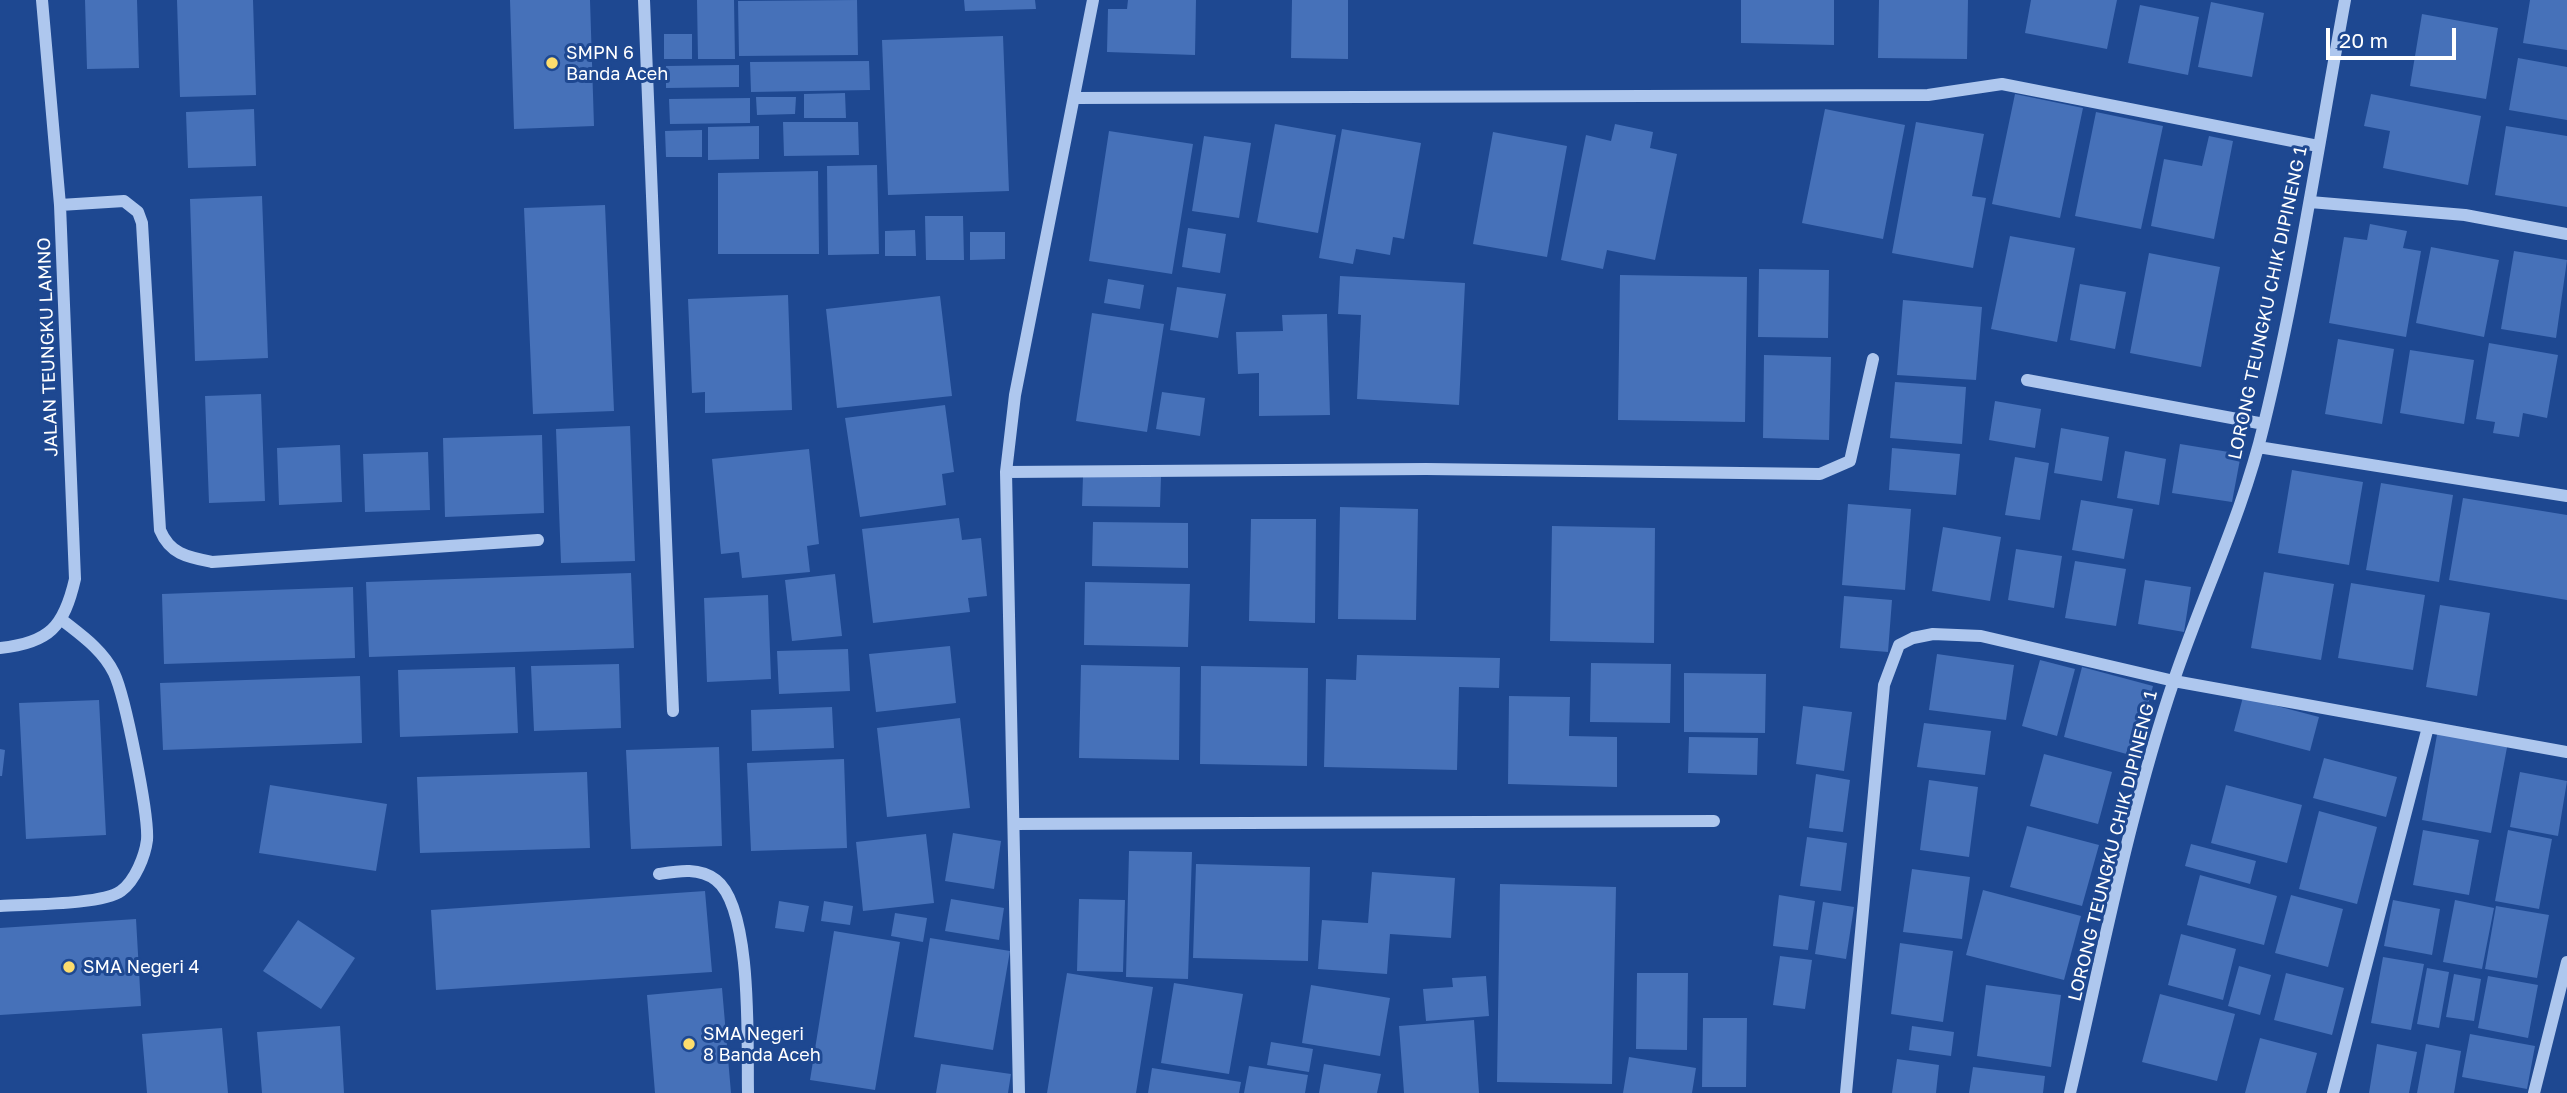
<!DOCTYPE html>
<html>
<head>
<meta charset="utf-8">
<style>
	body { margin:0 }
	#map { position:relative; width:2567px; height:1093px; overflow:hidden; background:#1e4891; font-family:"Golos Text",sans-serif }
	canvas { display:block }
	.scale { position:absolute; left:2326px; top:28px; width:130px; height:32px; box-sizing:border-box; border:4px solid #fff; border-top:0; padding-left:9px; font-size:21px; line-height:24px; white-space:nowrap; color:#fff; -webkit-text-stroke:5px #1e4891; paint-order:stroke }
</style>
</head>
<body>
<div id="map">
<canvas width="2567" height="1093"></canvas>
<div class="scale">20 m</div>
</div>
<script>
const ctx = document.querySelector('canvas').getContext('2d');
ctx.lineJoin = 'round';
function paint(path, color) { ctx.fillStyle = color; ctx.fill(path, 'evenodd'); }
function stroke(path, color, width, dash) { ctx.strokeStyle = color; ctx.lineWidth = width; ctx.lineCap = dash ? 'butt' : 'round'; ctx.setLineDash(dash || []); ctx.stroke(path); }
function drawText(font, color, halo, rows, align = 'center') {
  ctx.font = font + ' "Golos Text",sans-serif'; ctx.lineWidth = 6; ctx.setLineDash([]); ctx.textBaseline = 'middle'; ctx.strokeStyle = halo; ctx.fillStyle = color; for (const [text, x, y, turn = 0] of rows) {
    ctx.save(); ctx.translate(x, y); ctx.rotate((+turn || 0) * Math.PI / 180); ctx.textAlign = isNaN(turn) ? turn : align; if (halo) ctx.strokeText(text, 0, 0); ctx.fillText(text, 0, 0); ctx.restore();
  }
}
const building = new Path2D(`
	M85,0H137L139,68L87,69Z
	M177,0H253L256,95L180,97Z
	M510,0H590L594,126L514,129Z
	M697,0H734L735,59H698Z
	M857,0L858,55L739,56L738,1Z
	M964,0H1035L1036,9L965,11Z
	M1128,0H1196L1195,55L1107,52L1108,9H1127Z
	M1292,0H1348V59L1291,58Z
	M1741,0H1834V45L1741,43Z
	M1879,0H1968L1967,59L1878,58Z
	M2031,0H2117L2107,49L2025,33Z
	M2530,0H2567V50L2523,43Z
	M2211,2L2264,13L2252,77L2198,67Z
	M2140,5L2199,17L2188,75L2128,63Z
	M2422,14L2498,28L2486,99L2410,86Z
	M664,34H692V59H664Z
	M1003,36L1009,191L888,195L882,40Z
	M2518,58L2567,67V120L2509,110Z
	M869,61L870,90L751,92L750,62Z
	M739,65V87L666,88V66Z
	M845,93L846,118H804V94Z
	M2015,94L2083,108L2060,218L1992,204Z
	M2371,94L2481,116L2468,185L2383,168L2390,131L2364,126Z
	M756,97H796L795,114L757,115Z
	M750,98V123L670,124L669,99Z
	M254,109L256,166L188,168L186,112Z
	M1825,109L1905,125L1883,239L1802,223Z
	M2096,112L2163,126L2141,229L2075,216Z
	M783,122H858L859,155L784,156Z
	M1916,122L1984,134L1972,196L1986,198L1973,268L1892,253Z
	M1275,124L1336,135L1318,233L1257,222Z
	M1615,124L1653,132L1650,148L1677,154L1655,260L1607,250L1603,269L1561,260L1586,135L1611,141Z
	M759,126V159L708,160V127Z
	M2506,126L2567,136V207L2495,195Z
	M1342,129L1421,143L1404,239L1393,237L1390,255L1356,249L1353,264L1319,258Z
	M702,130V157H666L665,131Z
	M1109,131L1193,144L1172,274L1089,261Z
	M1493,132L1567,146L1547,257L1473,244Z
	M1204,136L1251,143L1239,218L1192,211Z
	M2209,136L2233,141L2214,239L2151,226L2164,159L2202,166Z
	M877,165L879,254L828,255L827,166Z
	M818,171L819,254H718V173Z
	M262,196L268,358L195,361L190,199Z
	M605,205L614,411L533,414L524,208Z
	M925,216H963L964,260H926Z
	M2370,224L2407,231L2403,248L2421,251L2406,337L2329,323L2344,237L2367,240Z
	M1188,228L1226,234L1220,273L1182,267Z
	M915,230L916,256H885V231Z
	M970,232H1005V259L970,260Z
	M2010,236L2075,248L2057,342L1991,329Z
	M2431,247L2499,260L2484,337L2416,323Z
	M2514,251L2567,260L2556,338L2501,329Z
	M2149,253L2220,267L2201,367L2130,353Z
	M1759,269L1829,270L1828,338L1758,337Z
	M1620,275L1747,277L1745,422L1618,420Z
	M1340,276L1465,283L1459,405L1357,399L1361,315L1338,314Z
	M1108,279L1144,285L1140,309L1104,303Z
	M2080,284L2126,292L2115,349L2070,340Z
	M1177,287L1226,294L1218,338L1170,330Z
	M788,295L792,410L705,413V392L692,393L688,299Z
	M940,296L952,396L837,408L826,309Z
	M1903,300L1982,307L1976,380L1897,375Z
	M1092,313L1164,324L1147,432L1076,421Z
	M1327,314L1330,415L1259,416V373L1238,374L1236,332L1283,331L1282,315Z
	M2338,339L2394,349L2382,424L2325,414Z
	M2489,343L2558,355L2547,418L2523,413L2519,437L2493,433L2495,422L2476,419Z
	M2410,350L2474,360L2464,424L2400,413Z
	M1764,355L1831,357L1829,440L1763,438Z
	M1895,382L1966,387L1962,444L1890,438Z
	M1162,392L1205,398L1200,436L1156,429Z
	M261,394L265,501L209,503L205,396Z
	M1995,401L2041,409L2035,448L1989,440Z
	M945,405L954,472L942,474L946,505L860,517L845,418Z
	M630,426L635,561L561,563L556,429Z
	M2061,428L2109,437L2102,481L2054,473Z
	M542,435L544,513L445,517L443,438Z
	M2180,444L2241,454L2232,502L2172,493Z
	M340,445L342,502L279,505L277,448Z
	M1892,448L1960,454L1956,495L1889,490Z
	M809,449L819,544L807,546L810,572L742,578L739,552L721,554L712,459Z
	M2125,451L2166,459L2159,505L2117,498Z
	M428,452L430,510L365,512L363,454Z
	M2015,457L2049,463L2040,520L2005,515Z
	M2292,470L2363,482L2349,565L2278,553Z
	M1083,476L1161,477L1160,507L1082,506Z
	M2381,483L2453,495L2439,582L2366,570Z
	M2463,498L2567,515V600L2449,580Z
	M2081,500L2133,509L2124,559L2072,550Z
	M1848,504L1911,509L1905,590L1842,585Z
	M1340,507L1418,509L1416,620L1338,619Z
	M959,518L962,540L981,538L987,596L968,598L970,612L873,623L862,529Z
	M1251,519H1316L1315,623L1249,621Z
	M1093,522L1188,523V568L1092,566Z
	M1552,526L1655,528L1654,643L1550,641Z
	M1943,527L2001,537L1990,601L1932,591Z
	M2016,549L2062,556L2054,608L2008,600Z
	M2075,561L2126,569L2116,626L2065,618Z
	M2264,572L2334,584L2321,660L2251,648Z
	M631,573L634,648L369,657L366,582Z
	M835,574L842,636L792,641L785,580Z
	M2145,580L2191,587L2184,632L2138,624Z
	M1085,582L1190,584L1188,647L1084,645Z
	M2351,583L2425,595L2413,670L2338,658Z
	M353,587L355,658L164,664L162,594Z
	M768,595L771,679L707,682L704,598Z
	M1844,596L1892,600L1888,652L1840,648Z
	M2440,605L2490,613L2477,696L2426,687Z
	M950,646L956,703L876,712L869,654Z
	M848,649L850,691L779,694L777,651Z
	M1937,654L2014,665L2006,720L1929,710Z
	M1357,655L1500,658L1499,688L1459,687L1457,770L1324,767L1326,679L1356,680Z
	M2040,660L2075,669L2057,736L2022,726Z
	M1591,663L1671,664L1670,723L1590,722Z
	M619,664L621,728L534,731L531,666Z
	M1081,665L1180,667L1179,760L1079,758Z
	M1201,666L1308,668L1307,766L1200,764Z
	M515,667L518,733L400,737L398,670Z
	M2082,667L2153,686L2134,756L2064,737Z
	M1684,673L1766,674L1765,733L1684,732Z
	M360,676L362,743L163,750L160,683Z
	M1509,696L1570,697L1569,736L1617,737V787L1508,784Z
	M2243,697L2319,717L2310,751L2234,731Z
	M99,700L106,835L26,839L19,703Z
	M1803,706L1852,712L1844,771L1796,764Z
	M832,707L834,748L752,751L751,710Z
	M960,718L970,808L887,817L877,728Z
	M1924,723L1991,731L1985,775L1917,767Z
	M2438,729L2508,742L2491,833L2422,820Z
	M1689,737L1758,738L1757,775L1688,773Z
	M719,747L722,846L631,849L626,750Z
	M0,749L5,750L2,776H0Z
	M2044,754L2112,772L2098,824L2030,806Z
	M2324,758L2397,777L2386,817L2313,798Z
	M844,759L847,848L751,851L747,763Z
	M587,772L590,848L420,853L417,777Z
	M2520,772L2567,781L2558,836L2510,827Z
	M1816,774L1850,780L1843,832L1809,828Z
	M1929,780L1978,787L1969,857L1920,850Z
	M270,785L387,804L376,871L259,853Z
	M2226,785L2302,805L2287,863L2211,843Z
	M2319,811L2377,827L2357,904L2299,889Z
	M2027,826L2099,845L2082,906L2010,887Z
	M2423,830L2479,840L2469,895L2413,885Z
	M2508,830L2552,839L2539,909L2495,901Z
	M953,833L1001,841L994,889L945,881Z
	M926,834L934,903L863,911L856,842Z
	M1807,837L1847,843L1841,891L1800,886Z
	M2191,844L2256,861L2250,884L2185,866Z
	M1129,851L1192,852L1188,979L1126,977Z
	M1196,864L1310,867L1308,961L1193,958Z
	M1912,869L1970,877L1962,939L1903,932Z
	M1372,872L1455,878L1451,938L1390,934L1387,974L1318,969L1322,920L1368,923Z
	M2200,875L2277,896L2264,945L2187,925Z
	M1500,884L1616,887L1612,1084L1497,1082Z
	M1983,890L2081,916L2064,980L1966,955Z
	M705,891L712,972L436,990L431,910Z
	M1779,895L1815,901L1808,950L1773,946Z
	M2291,895L2343,909L2328,967L2275,953Z
	M951,899L1004,908L999,940L945,931Z
	M1079,899L1125,900L1123,972L1077,971Z
	M2393,900L2440,909L2432,955L2384,946Z
	M2455,900L2494,908L2482,969L2443,962Z
	M779,901L809,906L804,932L775,928Z
	M824,901L853,906L850,925L821,921Z
	M1823,902L1854,907L1846,959L1815,954Z
	M2496,906L2549,915L2537,978L2485,969Z
	M895,913L927,918L923,942L891,936Z
	M136,919L141,1006L0,1015V928Z
	M298,920L355,958L321,1009L263,971Z
	M834,931L900,942L875,1090L810,1080Z
	M2181,934L2236,949L2223,1000L2168,985Z
	M930,938L1010,951L993,1050L914,1037Z
	M1900,943L1953,951L1943,1022L1891,1014Z
	M1780,956L1812,960L1805,1009L1773,1005Z
	M2383,957L2424,964L2411,1030L2371,1023Z
	M2239,966L2271,975L2260,1015L2228,1006Z
	M2427,968L2449,972L2439,1028L2417,1024Z
	M1067,973L1153,987L1136,1093H1047Z
	M1637,973H1688L1687,1050L1636,1049Z
	M2286,973L2344,988L2332,1035L2274,1020Z
	M2454,974L2481,979L2474,1021L2446,1017Z
	M1486,976L1489,1016L1426,1021L1423,989L1453,987L1452,978Z
	M2488,976L2538,985L2528,1038L2478,1028Z
	M1174,983L1243,994L1229,1074L1161,1063Z
	M1311,985L1390,998L1380,1056L1302,1043Z
	M1986,985L2061,995L2051,1067L1977,1056Z
	M722,988L731,1093H655L647,995Z
	M2160,994L2235,1014L2217,1081L2142,1062Z
	M1703,1018H1747L1746,1087H1702Z
	M1474,1020L1479,1093H1404L1399,1026Z
	M340,1026L344,1093H262L257,1032Z
	M1912,1026L1954,1032L1951,1056L1909,1050Z
	M222,1028L228,1093H147L142,1034Z
	M2470,1034L2535,1046L2527,1089L2462,1077Z
	M2260,1038L2317,1053L2306,1093H2245Z
	M1271,1042L1313,1049L1309,1072L1267,1065Z
	M2377,1044L2417,1052L2409,1093H2369Z
	M2426,1044L2461,1051L2454,1093H2417Z
	M1629,1057L1696,1068L1692,1093H1623Z
	M1897,1059L1939,1065L1936,1093H1892Z
	M941,1064L1011,1074L1008,1093H936Z
	M1324,1064L1381,1074L1377,1093H1319Z
	M1249,1066L1308,1075L1305,1093H1244Z
	M1973,1067L2045,1076L2043,1093H1969Z
	M1152,1068L1241,1082L1239,1093H1148Z`);
const minor = new Path2D(`
	M644,0L673,711
	M1075,98L1928,95L2002,84L2318,146
	M2310,202L2465,215L2567,234
	M60,205L124,201L138,212L142,223L160,530C170,554 187,557 212,562L538,540
	M2027,380L2264,424
	M2258,447L2567,496
	M1006,472L1426,469L1820,474L1850,461L1873,359
	M0,648C49,643 64,627 75,579L60,205L42,0
	M1014,824L1714,821
	M659,874C678,871 699,867 716,880C753,908 747,1047 748,1093
	M0,906C26,904 102,905 121,891C135,881 145,856 147,840C149,815 125,696 114,673C103,650 81,635 62,620
	M1019,1093L1006,472L1015,395L1093,0
	M1846,1093L1884,685L1899,645L1913,638L1933,634L1981,636L2174,681L2567,752
	M2070,1093C2102,956 2129,813 2174,680C2203,594 2243,513 2264,424C2298,284 2319,141 2345,0
	M2333,1093L2428,727
	M2534,1093L2567,962`);
const markers = [
	[552,63,7,"#fddd6d"],
	[69,967,7,"#fddd6d"],
	[689,1044,7,"#fddd6d"]
];
const poiNames = [
	["SMPN 6",566,53],
	["Banda Aceh",566,74],
	["SMA Negeri 4",83,967],
	["SMA Negeri",703,1034],
	["8 Banda Aceh",703,1055]
];
const streetNames = [
	["LORONG TEUNGKU CHIK DIPINENG 1",2268,303,-78],
	["JALAN TEUNGKU LAMNO",48,347,-92],
	["LORONG TEUNGKU CHIK DIPINENG 1",2113,846,-76]
];
paint(building, '#4671b9');
stroke(minor, '#aec7ee', 12);
for (const [x, y, r, color] of markers) { const dot = new Path2D(); dot.arc(x, y, r, 0, 2 * Math.PI); ctx.fillStyle = color; ctx.fill(dot); stroke(dot, '#1e4891', 2.5); }
drawText('18px', '#fff', '#1e4891', poiNames, 'left');
drawText('18px', '#fff', '#1e4891', streetNames);
</script>
</body>
</html>
